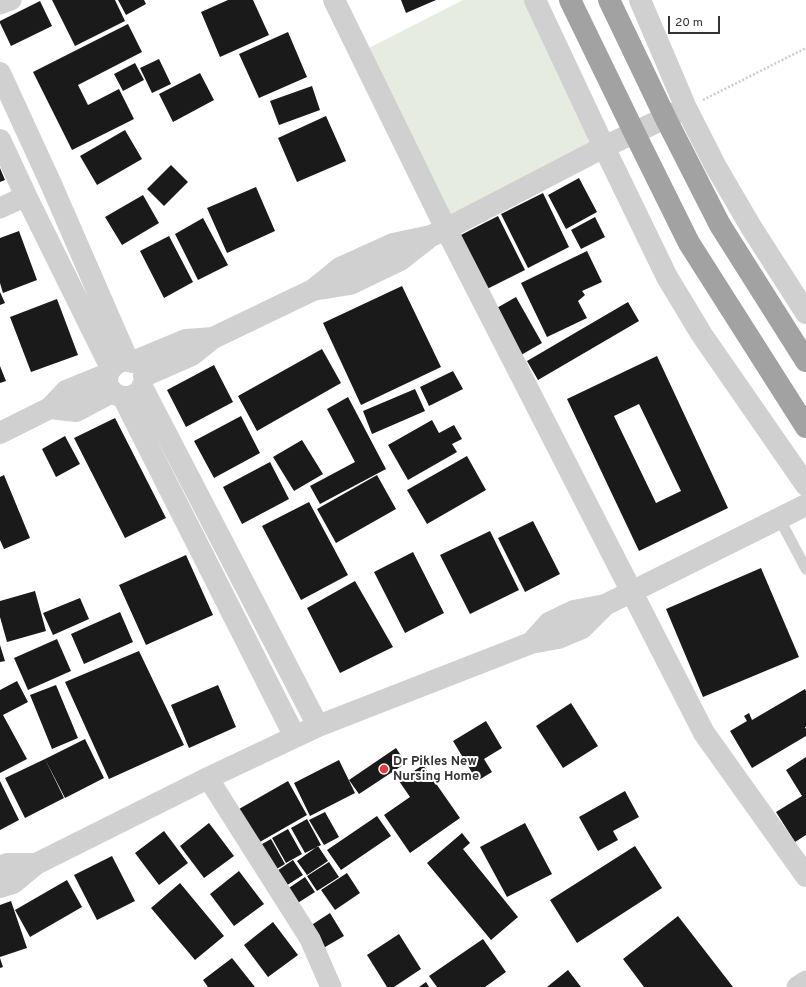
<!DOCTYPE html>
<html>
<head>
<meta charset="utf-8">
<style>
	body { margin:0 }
	#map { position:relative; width:806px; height:987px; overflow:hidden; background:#fff; font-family:Overpass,sans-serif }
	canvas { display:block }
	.scale { position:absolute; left:668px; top:16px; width:52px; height:18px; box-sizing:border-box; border:2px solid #333; border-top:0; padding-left:5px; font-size:12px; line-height:14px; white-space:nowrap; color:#333; -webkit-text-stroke:3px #fff; paint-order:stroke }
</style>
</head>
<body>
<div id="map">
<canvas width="806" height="987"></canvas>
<div class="scale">20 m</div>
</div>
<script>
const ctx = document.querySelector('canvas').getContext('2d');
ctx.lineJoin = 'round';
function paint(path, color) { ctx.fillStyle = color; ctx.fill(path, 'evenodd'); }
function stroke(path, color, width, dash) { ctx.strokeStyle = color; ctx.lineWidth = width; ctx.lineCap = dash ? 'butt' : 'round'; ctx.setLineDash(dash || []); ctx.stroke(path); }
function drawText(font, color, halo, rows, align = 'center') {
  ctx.font = font + ' Overpass,sans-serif'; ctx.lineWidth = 4; ctx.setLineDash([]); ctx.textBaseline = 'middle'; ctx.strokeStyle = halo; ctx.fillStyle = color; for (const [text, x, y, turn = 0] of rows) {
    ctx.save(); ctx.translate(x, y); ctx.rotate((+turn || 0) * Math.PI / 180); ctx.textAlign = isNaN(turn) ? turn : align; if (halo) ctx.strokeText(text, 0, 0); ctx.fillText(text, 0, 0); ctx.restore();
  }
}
const green = new Path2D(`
	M463,0H533L604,147L453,224L367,49Z`);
const building = new Path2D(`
	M52,0H115L125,21L75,46Z
	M118,0H144L146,4L126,15Z
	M228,0H253L269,35L220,57L201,12Z
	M401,0H436L406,13Z
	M40,1L52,26L11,46L0,23V21Z
	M128,24L142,52L78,85L88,105L119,89L134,119L72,150L33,72Z
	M288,32L307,77L259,98L239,54Z
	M159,59L171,84L152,93L140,68Z
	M135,63L144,80L123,91L114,74Z
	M200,73L214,100L173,122L159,94Z
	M312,86L320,110L279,125L270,101Z
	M326,116L346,161L297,182L278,138Z
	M125,130L142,159L97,185L80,156Z
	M171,165L188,182L164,206L147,189Z
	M0,168L5,180L0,182Z
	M579,178L597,212L566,229L548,195Z
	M256,187L275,231L227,253L207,208Z
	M543,193L569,247L528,268L501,214Z
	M143,195L159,223L122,245L105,217Z
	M498,216L525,270L483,291L457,237Z
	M595,217L605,237L581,249L571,230Z
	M203,218L228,265L198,280L175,234Z
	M19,231L37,280L3,293L0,283V238Z
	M169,236L193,282L164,298L140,251Z
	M587,251L602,282L582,291L585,295L578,301L587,318L547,337L521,283Z
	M402,286L441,367L361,405L323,323Z
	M0,292L5,303L0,305Z
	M516,297L542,343L521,355L495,309Z
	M57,299L78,355L31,372L10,317Z
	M628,302L639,321L538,380L527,361Z
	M322,349L341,383L257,431L238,396Z
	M657,356L728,508L639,551L567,399ZM639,404L681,491L656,503L614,416Z
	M214,365L233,402L186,427L167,390Z
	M0,366L6,381L0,383Z
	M453,371L463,389L429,406L420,387Z
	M415,389L425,411L372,434L363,411Z
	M348,397L386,469L320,504L310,486L355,462L327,409Z
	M241,416L260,453L214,478L194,441Z
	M115,418L166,518L125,538L74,438Z
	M432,420L439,433L454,425L462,439L452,444L457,452L408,480L388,445Z
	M65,436L80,464L56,477L42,449Z
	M302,440L323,474L294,491L273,457Z
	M467,456L486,490L427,524L407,490Z
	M270,462L289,499L242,524L223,487Z
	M4,475L30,538L4,549L0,540V477Z
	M377,475L396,509L336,543L317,509Z
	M309,502L348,575L301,600L262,526Z
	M533,521L560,574L525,592L498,538Z
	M490,531L519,590L470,614L440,555Z
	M413,552L444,613L405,633L374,572Z
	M186,555L213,615L146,645L119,585Z
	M761,568L799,657L703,697L666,609Z
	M355,581L393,647L340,673L307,608Z
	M35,591L46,631L7,642L0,617V601Z
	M80,598L89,619L53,635L43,613Z
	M120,612L133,642L84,664L71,634Z
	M57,639L71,671L28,690L14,658Z
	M0,645L5,661L0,662Z
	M139,651L184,745L109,779L65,682Z
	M17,681L28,702L3,715L27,759L0,773V690Z
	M56,685L78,738L52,749L30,695Z
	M218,685L236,727L189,748L171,705Z
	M805,689L806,691V727H805L806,729V736L752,768L730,731L747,721L744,716L749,713L752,720Z
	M571,703L598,746L563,768L536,726Z
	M486,721L502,748L484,759L492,772L477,781L453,741Z
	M85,739L104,778L65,798L45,759Z
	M396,748L406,763L359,794L349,780Z
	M806,757V835L795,842L776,812L802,796L786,770Z
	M45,759L64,798L25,818L5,778Z
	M339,760L355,793L310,816L294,783Z
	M423,765L460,818L410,853L384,815L410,797L399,781Z
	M0,781L19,820L0,830Z
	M288,781L307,815L258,843L239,809Z
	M625,791L639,817L613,831L618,840L598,851L579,817Z
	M325,812L339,837L324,845L309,820Z
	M377,816L391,836L341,870L327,850Z
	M307,819L321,845L305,853L291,828Z
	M209,823L234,856L204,878L180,846Z
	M525,823L552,874L507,897L480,847Z
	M288,829L302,854L286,863L272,838Z
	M164,831L188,863L159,885L135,853Z
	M462,833L470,843L463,849L518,917L491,940L427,863Z
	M271,839L285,864L270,873L255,848Z
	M318,846L328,861L307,875L297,861Z
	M635,846L662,888L577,943L550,900Z
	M112,856L135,901L97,920L74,875Z
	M293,860L303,875L281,889L271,875Z
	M329,862L339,877L317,891L307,876Z
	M239,871L264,904L234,926L210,894Z
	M347,873L360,893L335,910L321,890Z
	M305,877L315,892L293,906L283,892Z
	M67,880L82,907L30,937L15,910Z
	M180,883L224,936L195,960L151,908Z
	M11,901L27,948L0,957V905Z
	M330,913L344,936L320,950L307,928Z
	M678,916L733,987H644L623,959Z
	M273,922L298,955L268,977L244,945Z
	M399,934L421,969L394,987H387L367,955Z
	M483,939L506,972L485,987H437L429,976Z
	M0,958L3,967L0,968Z
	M232,958L255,987H208L203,980Z
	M568,970L581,987H547Z
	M426,982L429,987H419Z`);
const path = new Path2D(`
	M703,100L806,48`);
const service = new Path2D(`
	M779,518L806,569`);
const minor = new Path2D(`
	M0,4L11,0
	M0,208L26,196
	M208,778L310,939L331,987
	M797,987L806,981`);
const tertiary = new Path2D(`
	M334,0L446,229L704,733L806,876
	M535,0L604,147L667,277L702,335L806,485
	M640,0L686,108L716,167L751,227L806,313
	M0,73L51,184L128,361
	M0,140L26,196L111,368
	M313,290L350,284L400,260L427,239
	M133,362L186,340L213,338
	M108,374C108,374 107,380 107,380C108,395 125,401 136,394
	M144,376L192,355L213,338L313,290L340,268L393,244L431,236L446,229L604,147L686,108
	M142,387L318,726
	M123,397L295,737
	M50,408L76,411L112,392
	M0,433L50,408L66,391L108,374C111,367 115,364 122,361
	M531,643L549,623L574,611L605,605L806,505
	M0,867L7,864H36
	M0,887L13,883L36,864L208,778L318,726L531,643L558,638L582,628L605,605`);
const trunkBridge = new Path2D(`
	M570,0L636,136L689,243L806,427
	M609,0L667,121L720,225L806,361`);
const markers = [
	[384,769,5,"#e63946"]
];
const poiNames = [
	["Dr Pikles New",393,762],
	["Nursing Home",393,777]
];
paint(green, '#e6ecdf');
paint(building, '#1a1a1a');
stroke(path, '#cdcdcd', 2.5, [2, 2]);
stroke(service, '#d0d0d0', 11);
stroke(minor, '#d0d0d0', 21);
stroke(tertiary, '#d0d0d0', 22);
stroke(trunkBridge, '#a2a2a2', 22);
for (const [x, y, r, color] of markers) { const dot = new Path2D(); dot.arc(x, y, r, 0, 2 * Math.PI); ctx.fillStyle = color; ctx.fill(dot); stroke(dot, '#fff', 1.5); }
drawText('bold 13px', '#333', '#fff', poiNames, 'left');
</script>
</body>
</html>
